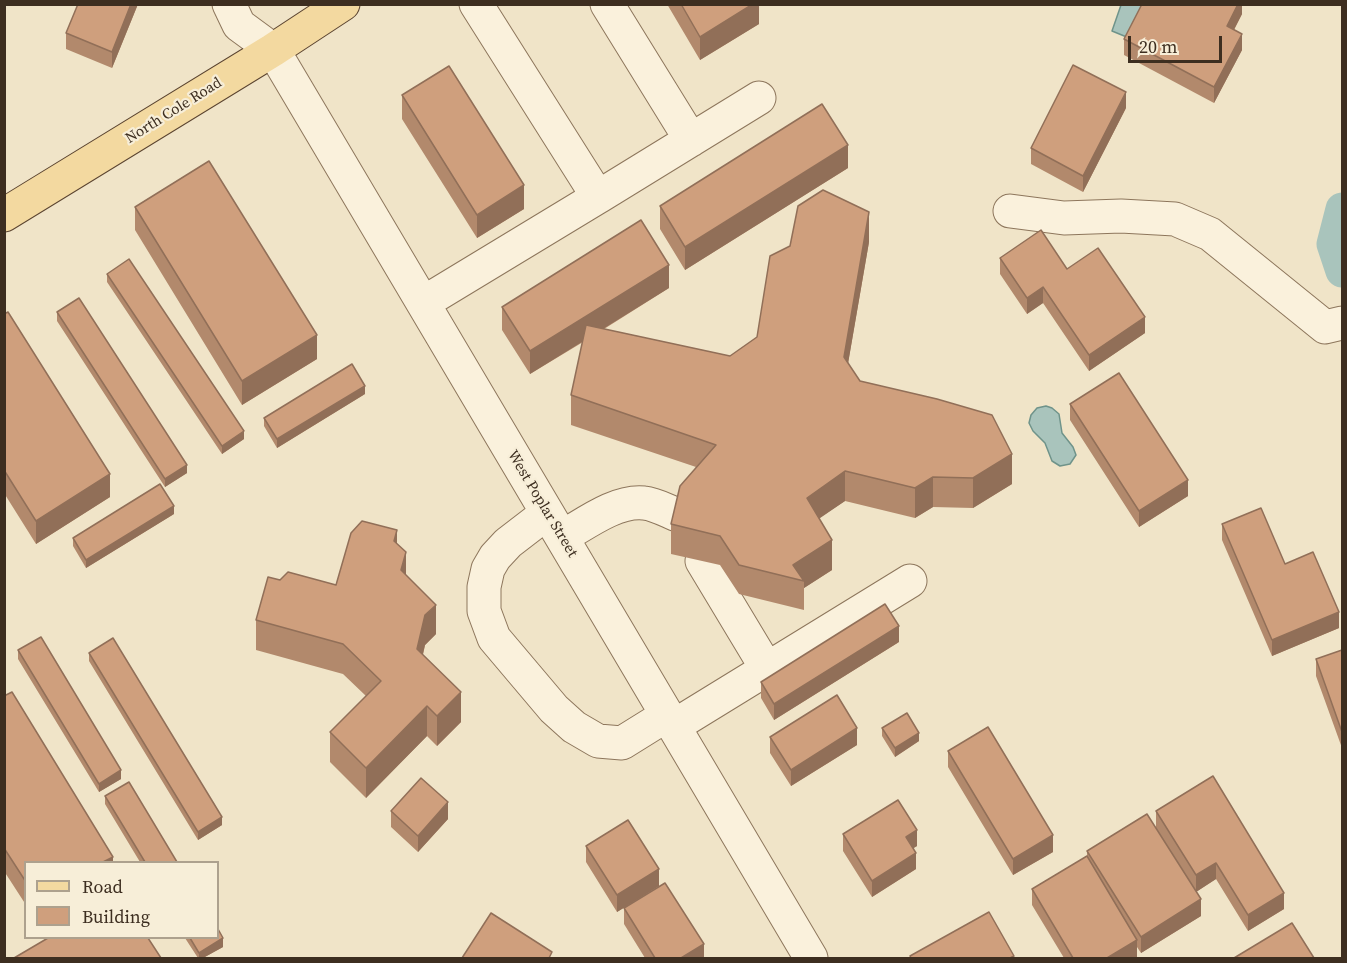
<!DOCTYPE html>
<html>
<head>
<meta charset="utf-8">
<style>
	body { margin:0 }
	#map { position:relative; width:1347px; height:963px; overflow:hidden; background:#f0e4c8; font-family:"Source Serif 4",serif }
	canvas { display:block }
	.frame { position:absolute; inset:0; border:6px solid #3d2e20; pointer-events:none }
	.legend { position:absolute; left:24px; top:861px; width:195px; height:78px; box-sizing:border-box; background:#f7eed8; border:2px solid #ada18e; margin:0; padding:8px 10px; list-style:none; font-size:18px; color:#3d2e20 }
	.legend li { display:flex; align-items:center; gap:12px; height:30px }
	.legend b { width:30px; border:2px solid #ada18e }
	.scale { position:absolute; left:1128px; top:36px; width:94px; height:27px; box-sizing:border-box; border:3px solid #3d2e20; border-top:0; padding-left:8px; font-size:18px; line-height:21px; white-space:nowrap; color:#3d2e20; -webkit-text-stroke:4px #f7eed8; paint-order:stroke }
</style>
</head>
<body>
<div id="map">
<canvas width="1347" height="963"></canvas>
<div class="frame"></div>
<ul class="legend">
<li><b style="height:8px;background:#f3d9a0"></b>Road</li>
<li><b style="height:16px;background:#cf9f7d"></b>Building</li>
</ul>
<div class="scale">20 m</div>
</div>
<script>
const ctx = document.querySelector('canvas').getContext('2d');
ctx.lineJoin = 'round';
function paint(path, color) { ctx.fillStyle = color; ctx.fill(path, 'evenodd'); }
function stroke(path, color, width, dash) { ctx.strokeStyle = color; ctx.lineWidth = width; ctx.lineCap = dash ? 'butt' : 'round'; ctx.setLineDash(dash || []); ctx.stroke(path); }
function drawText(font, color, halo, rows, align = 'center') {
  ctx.font = font + ' "Source Serif 4",serif'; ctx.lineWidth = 4.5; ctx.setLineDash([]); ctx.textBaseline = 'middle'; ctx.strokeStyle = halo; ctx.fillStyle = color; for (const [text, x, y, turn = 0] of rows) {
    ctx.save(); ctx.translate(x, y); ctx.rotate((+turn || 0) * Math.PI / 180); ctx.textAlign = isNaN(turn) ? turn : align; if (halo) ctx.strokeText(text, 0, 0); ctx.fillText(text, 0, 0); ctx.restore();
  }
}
const water = new Path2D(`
	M1121,5H1147L1134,40L1112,31Z
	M1046,406L1052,408L1059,414L1062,433L1073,447L1076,455L1070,464L1060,466L1052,461L1045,443L1033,431L1029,423L1031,415L1037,408Z`);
const canal = new Path2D(`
	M1342,209L1333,244L1342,271`);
const minor = new Path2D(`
	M229,4L239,25L273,50L811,958
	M476,4L598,197L759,98
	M607,4L691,140
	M1010,211L1064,218L1121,216L1175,219L1210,234L1325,327L1342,323
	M423,303L598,197
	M547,513L508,543L495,557L488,569L484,587V611L494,638L554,709L574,727L598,741L622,743L667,715
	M562,537C585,524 616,500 644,503C656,504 669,512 680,516
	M702,561L767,669
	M674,726L910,581`);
const major = new Path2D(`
	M4,215L273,50L343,4`);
const wall = new Path2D(`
	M138,4L112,68L66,49V33Z
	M667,4H759V24L700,60Z
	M1242,4V14L1234,30L1242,50L1214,103L1124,55V39Z
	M402,95L524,209L477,238L402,119Z
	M1126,108L1083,192L1031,164V148Z
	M848,168L685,270L660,229V206Z
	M135,207L317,359L242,405L135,230Z
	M869,242L848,363L860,381L1012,484L973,508L933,507L915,518L845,501L819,518L832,570L804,588V610L739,594L720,565L671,554V524L696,467L571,425V395L583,342L530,374L502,330V307L669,288L604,329L730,356L757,337Z
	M1000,258L1067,269L1145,333L1089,371L1043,303L1027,314L1000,274Z
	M107,274L244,439L222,454L107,282Z
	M57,312L187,473L165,487L57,321Z
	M4,314L110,497L36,544L4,493Z
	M365,394L277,448L264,426V418Z
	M1070,404L1188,496L1139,527L1070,420Z
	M174,514L86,568L73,546V538Z
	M1222,524L1285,564L1339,628L1272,656L1222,540Z
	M397,544L406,575L436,634L425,645L423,655L461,722L437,746L427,736L366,798L330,762V732L366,696L343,674L256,650V620L280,580L336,585Z
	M899,642L774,720L761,698V682Z
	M18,650L121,779L99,792L18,659Z
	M1342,650V748L1316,676V659Z
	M89,653L222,825L198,840L89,661Z
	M4,696L113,862H26V905L4,871Z
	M882,728L919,741L895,757L882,736Z
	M770,737L857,745L791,786L770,753Z
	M948,751L1053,852L1013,875L948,767Z
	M105,796L177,862H140L105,804Z
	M391,811L448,819L418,852L391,827Z
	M1156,811L1284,909L1248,931L1216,879L1196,892L1201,916L1141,953L1137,947V957L1133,958H1064L1032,905V889L1087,857V851L1156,827Z
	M843,834L917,846L913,848L916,869L872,897L843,851Z
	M586,846L659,886L617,912L586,862Z
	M624,908L704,958H645L624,924Z
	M185,938H218L223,947L203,958H198Z`);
const shadedWall = new Path2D(`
	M131,4H138L112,68V52Z
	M753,4H759V24L700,60V37Z
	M1238,4H1242V14L1227,43V26Z
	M1242,34V50L1214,103V87Z
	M1126,92V108L1083,192V176Z
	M848,145V168L685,270V247Z
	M524,185V209L477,238V215Z
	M869,212V242L844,387V357Z
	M669,265V288L530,374V351Z
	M1043,287V303L1027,314V298Z
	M1145,317V333L1089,371V355Z
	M317,335V359L242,405V381Z
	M365,386V394L277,448V439Z
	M244,431V439L222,454V446Z
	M1012,454V484L973,508V478Z
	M187,465V473L165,487V479Z
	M845,471V501L807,527V498Z
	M110,474V497L36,544V521Z
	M933,477V507L915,518V488Z
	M1188,480V496L1139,527V511Z
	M174,506V514L86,568V560Z
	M397,530V560L394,541Z
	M832,540V570L804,588V581L793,565Z
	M406,552V582L401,570Z
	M436,605V634L425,645L417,678V649L425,615Z
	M1339,612V628L1272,656V640Z
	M899,626V642L774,720V704Z
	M461,692V722L437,746V716Z
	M427,706V736L366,798V768Z
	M857,728V745L791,786V770Z
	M919,733V741L895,757V748Z
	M121,770V779L99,792V784Z
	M448,802V819L418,852V836Z
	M222,817V825L198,840V832Z
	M917,830V846L906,853V837Z
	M1053,835V852L1013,875V859Z
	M916,853V869L872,897V881Z
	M113,857V862H103Z
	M1216,863V879L1196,892V875Z
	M659,869V886L617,912V895Z
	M1284,893V909L1248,931V915Z
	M1201,899V916L1141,953V937Z
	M223,938V947L203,958H199V953Z
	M1137,940V957L1133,958H1107Z
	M704,944V958H681Z`);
const building = new Path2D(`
	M78,4H131L112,52L66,33Z
	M681,4H753L700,37Z
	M1142,4H1238L1227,26L1242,34L1214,87L1124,39Z
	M1073,65L1126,92L1083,176L1031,148Z
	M449,66L524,185L477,215L402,95Z
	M822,104L848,145L685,247L660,206Z
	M209,161L317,335L242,381L135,207Z
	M823,190L869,212L844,357L860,381L937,399L992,415L1012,454L973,478L933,477L915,488L845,471L807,498L832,540L793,565L804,581L739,565L720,536L671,524L680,486L716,445L571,395L586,325L730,356L757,337L770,256L790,246L798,206Z
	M641,220L669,265L530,351L502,307Z
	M1041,230L1067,269L1098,248L1145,317L1089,355L1043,287L1027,298L1000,258Z
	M129,259L244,431L222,446L107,274Z
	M79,298L187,465L165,479L57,312Z
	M8,312L110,474L36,521L4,470V314Z
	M352,364L365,386L277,439L264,418Z
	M1119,373L1188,480L1139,511L1070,404Z
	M160,484L174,506L86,560L73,538Z
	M1261,508L1285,564L1313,552L1339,612L1272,640L1222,524Z
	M362,521L397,530L394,541L406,552L401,570L436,605L425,615L417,649L461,692L437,716L427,706L366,768L330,732L381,681L343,644L256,620L268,577L280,580L288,572L336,585L351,533Z
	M885,604L899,626L774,704L761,682Z
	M41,637L121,770L99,784L18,650Z
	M113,638L222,817L198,832L89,653Z
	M1342,650V732L1316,659Z
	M12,692L113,857L103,862H26V882L4,848V696Z
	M837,695L857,728L791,770L770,737Z
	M907,713L919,733L895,748L882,728Z
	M988,727L1053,835L1013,859L948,751Z
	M1213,776L1284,893L1248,915L1216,863L1196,875L1156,811Z
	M421,778L448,802L418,836L391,811Z
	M129,782L177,862H145L105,796Z
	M898,800L917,830L906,837L916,853L872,881L843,834Z
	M1147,814L1201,899L1141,937L1087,851Z
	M628,820L659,869L617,895L586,846Z
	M1087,856L1137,940L1107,958H1073L1032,889Z
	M665,883L704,944L681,958H655L624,908Z
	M989,912L1014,956L1010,958H911L910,956Z
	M491,913L552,952L549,958H462Z
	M1292,923L1314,958H1234Z
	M218,929L223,938L199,953L190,938H218Z
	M48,938H148L161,958H14Z`);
const streetNames = [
	["North Cole Road",174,111,-32],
	["West Poplar Street",542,504,59]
];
paint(water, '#a9c4bc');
stroke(water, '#6f938a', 1.5);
stroke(canal, '#a9c4bc', 33);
stroke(minor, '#8d765c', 35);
stroke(major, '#5b4430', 35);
stroke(minor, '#faf1dc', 33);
stroke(major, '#f3d9a0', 33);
paint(wall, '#b2896c');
paint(shadedWall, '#916f58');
paint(building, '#cf9f7d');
stroke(building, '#916f58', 1.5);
drawText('15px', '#3d2e20', '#f7eed8', streetNames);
</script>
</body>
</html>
